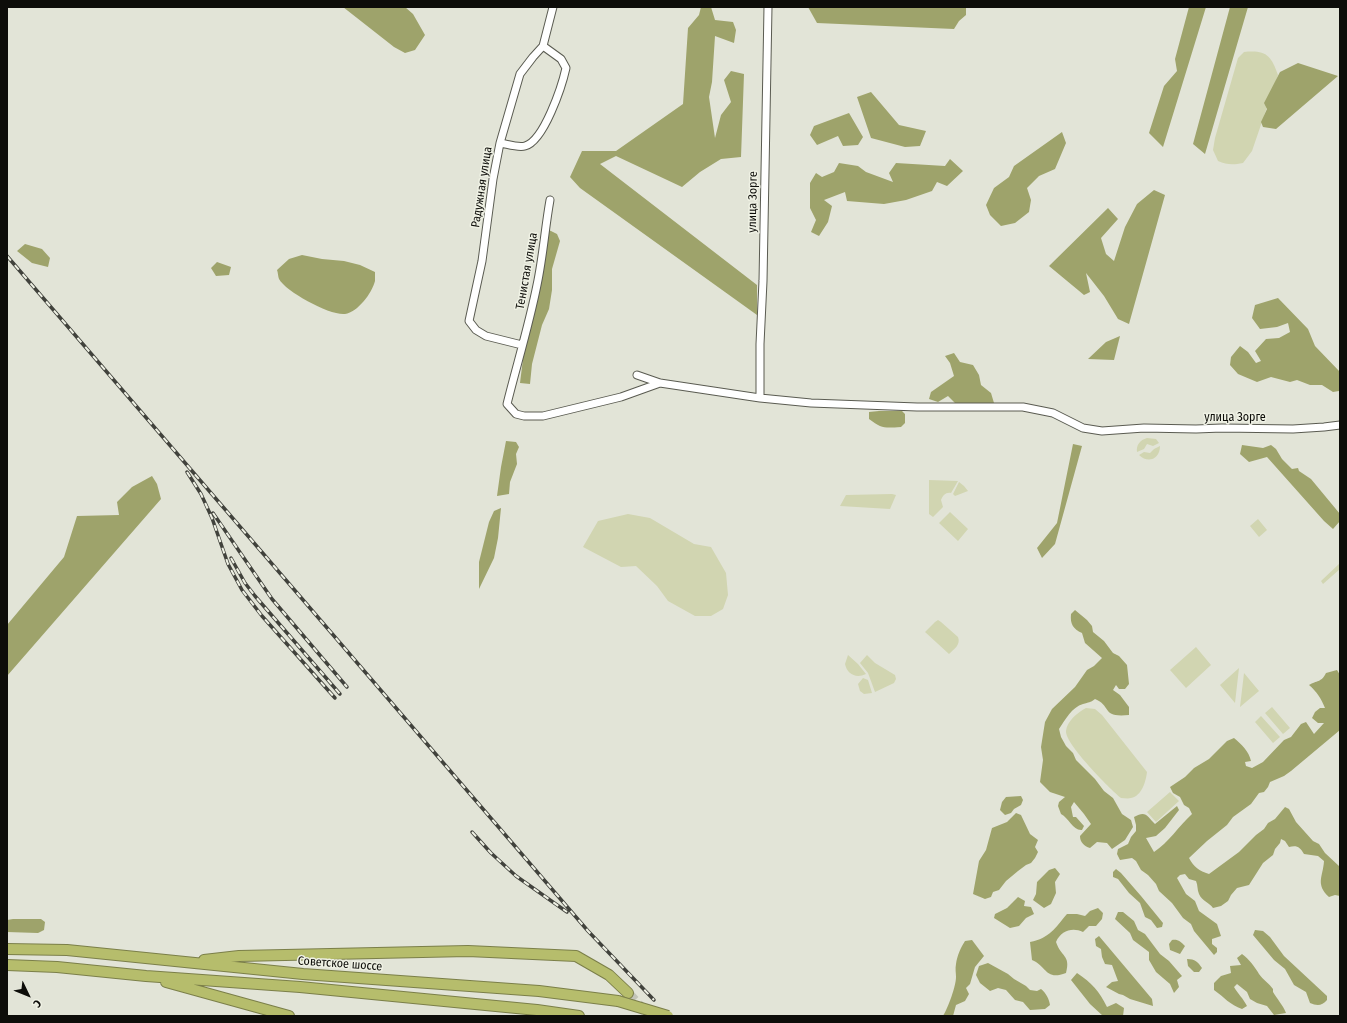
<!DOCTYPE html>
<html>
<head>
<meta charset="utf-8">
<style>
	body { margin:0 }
	#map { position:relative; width:1347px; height:1023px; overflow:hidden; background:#e2e4d7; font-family:"Fira Sans Condensed",sans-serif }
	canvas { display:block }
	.frame { position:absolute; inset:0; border:8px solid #0d0d09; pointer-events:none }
	.north { position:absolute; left:8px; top:975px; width:40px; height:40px; -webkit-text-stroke:3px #eff1e4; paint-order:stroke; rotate:133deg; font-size:11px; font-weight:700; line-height:16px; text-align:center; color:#0d0d09 }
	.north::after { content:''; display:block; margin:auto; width:14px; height:18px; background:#0d0d09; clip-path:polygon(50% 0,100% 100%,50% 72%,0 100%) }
</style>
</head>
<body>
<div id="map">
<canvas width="1347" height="1023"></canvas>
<div class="frame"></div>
<div class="north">С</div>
</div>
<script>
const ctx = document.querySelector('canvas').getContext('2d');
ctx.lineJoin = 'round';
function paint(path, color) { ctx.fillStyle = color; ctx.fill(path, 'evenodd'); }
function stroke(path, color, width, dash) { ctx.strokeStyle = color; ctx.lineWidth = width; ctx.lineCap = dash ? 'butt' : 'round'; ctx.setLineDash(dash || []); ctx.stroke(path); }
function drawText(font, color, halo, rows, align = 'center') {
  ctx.font = font + ' "Fira Sans Condensed",sans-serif'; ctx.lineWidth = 3; ctx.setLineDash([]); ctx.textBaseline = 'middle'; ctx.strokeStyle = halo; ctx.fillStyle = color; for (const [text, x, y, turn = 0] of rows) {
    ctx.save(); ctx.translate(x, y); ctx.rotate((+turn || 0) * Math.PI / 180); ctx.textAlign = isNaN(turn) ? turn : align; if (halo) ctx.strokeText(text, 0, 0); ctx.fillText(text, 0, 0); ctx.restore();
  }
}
const green = new Path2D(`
	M1244,52C1266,50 1271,55 1278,75L1252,151L1243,163C1233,165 1227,165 1218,161L1213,150L1215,138L1238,58Z
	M1147,438L1156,439L1159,443L1153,446L1147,444L1144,449L1137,452C1136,445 1140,440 1147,438Z
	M1160,446C1160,459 1148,464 1139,455L1144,452L1150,453L1154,449Z
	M929,480L958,481L951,493C946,492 943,495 941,500L943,507L933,517L929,514Z
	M959,482L964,486L968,491L955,496L953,494Z
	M892,494L896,495L890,509L840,506L846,495Z
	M950,512L968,529L958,541L939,523Z
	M628,514L650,518L694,544L711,547L726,573L728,595L723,609L711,616H695L668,601L657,586L636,566L621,567L583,547L598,521Z
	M1258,519L1267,530L1259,537L1250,526Z
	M1340,563V569L1323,584L1321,581Z
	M938,620L941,622L958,637C961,645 954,649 949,654L925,632L935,622Z
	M1196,647L1211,665L1186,688L1170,670Z
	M848,655L858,664L866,674C856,679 847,674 845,664Z
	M867,655L875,663L895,675L896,679L894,683L875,692L868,673L860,663Z
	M1239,668L1235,703L1220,685Z
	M1244,673L1259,691L1240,707Z
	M863,678L868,680L872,693L864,694L860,691L858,684Z
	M1272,707L1290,728L1283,734L1265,713Z
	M1086,708L1095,709L1102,715L1147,772C1146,781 1142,796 1131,798C1128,799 1124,798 1121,798C1110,789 1065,744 1066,731C1067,721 1078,712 1086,708Z
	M1261,716L1280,737L1273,743L1255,722Z
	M1170,792L1179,801L1156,822L1147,812Z`);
const forest = new Path2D(`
	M343,7H405L413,14L425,35L415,50L405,53L394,47Z
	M701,7H711L715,20L733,22L736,30L734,43L715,36L712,82L709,97L715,138L721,115L731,102L724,80L731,71L744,74L741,157L721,159L700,172L682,187L616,156L600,164L757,285V315L580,188L570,177L582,151H616L683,104L688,28L699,15Z
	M775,7H966V15L959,21L954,29L817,23L808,7L775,8Z
	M1189,7H1206L1163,147L1149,133L1164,86L1177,71L1175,59Z
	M1230,7H1248L1205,154L1193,144Z
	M1298,63L1338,76L1276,129L1263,127L1261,122L1267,109L1264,103L1280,72Z
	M871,92L899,125L926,131L920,146L905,147L871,138L857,97Z
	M849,113L863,137L858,145L843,146L838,136L817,145L810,135L814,126Z
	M1062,132L1066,143L1055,169L1039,176L1027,188L1031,200L1029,212L1015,223L1001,226L990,215L986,205L994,188L1009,177L1014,166Z
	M950,159L963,171L947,186L937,182L932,191L906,200L884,204L847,201L845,192L824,200L832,206L828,222L819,236L811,232L816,220L810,208V183L816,173L822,177L834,172L839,163L858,166L866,172L893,182L889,173L896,163L945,166Z
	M1154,190L1165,195L1129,324L1118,319L1104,296L1086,273L1090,292L1084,295L1049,266L1108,208L1118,219L1101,238L1106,254L1114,261L1125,227L1137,204Z
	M547,229L557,234L560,241L552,269V290L549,309L542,325L532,364L530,384L520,383L526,335Z
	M25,244L42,249L50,258L48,267L32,263L17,251Z
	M302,255L322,259L344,261L360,265L375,272C375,275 375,278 375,281C372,293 358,312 345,314C331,316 286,292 279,279C278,277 278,272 277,270L289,259Z
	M217,262L231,267L229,275L216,276L211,268Z
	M1278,298L1308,329L1315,346L1340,372L1339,391L1333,392L1322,385H1310L1297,380L1290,382L1271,377L1257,382L1238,374L1230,365L1231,357L1240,346L1248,352L1256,363L1261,361L1255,351L1266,339L1279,338L1290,332L1288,323L1277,327L1260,329L1252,318L1255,305Z
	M1120,336L1114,360L1088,359L1106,342Z
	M954,353L960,362L973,365L979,375L981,385L991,393L994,403L956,404L948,396L938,402L929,399L931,392L954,376L950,363L945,356Z
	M879,411H902L905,414V423L901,427C885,428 882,429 869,419V412Z
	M506,441L516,442L519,447L516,454L517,464L510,482L509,494L497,496L501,467Z
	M1073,444L1082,446L1055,544L1042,558L1037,548L1057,523Z
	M1242,445L1263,448L1271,445L1276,449L1282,459L1292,469L1298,468L1299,471L1311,479L1340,514V521L1333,529L1324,521L1267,457L1249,462L1240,454Z
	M152,476L157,484L161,499L7,676V625L64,557L77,516L119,515L117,502L132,487Z
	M501,508L498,538L494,558L479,589V562L489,522L494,511Z
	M1075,610L1087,620L1092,626L1093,632L1104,641L1113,653L1119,656L1127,665L1129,684L1125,689H1119L1116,685L1113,690L1120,695L1129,707V715C1101,718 1112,706 1095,699C1090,703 1089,702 1083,704C1072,707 1065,720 1059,729L1061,737L1066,746L1073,753L1076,760L1095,779L1104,791L1113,798L1122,814L1131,820L1133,827L1125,840L1112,849L1107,843L1097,842L1090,848C1084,846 1080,842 1080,836L1091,824L1084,814L1074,802L1071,807L1073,817H1076L1084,826L1082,830C1073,831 1069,818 1061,814L1058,806L1059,802L1065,797L1050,792L1040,782L1043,760L1041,747L1045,722L1052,709L1075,687L1087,670L1094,666L1102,658L1085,643L1082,633C1073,629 1070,624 1071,614Z
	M1337,670L1340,675V730L1291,771L1284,776L1270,782L1268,787L1264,792L1259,793L1251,804L1233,817L1227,825L1207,841L1189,858C1194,867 1199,871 1209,874L1239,852L1256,835L1264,829L1268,823L1275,819L1285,807L1289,809L1296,822L1313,841L1319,844L1325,853L1339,866L1340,869V896L1335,895L1329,897C1315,884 1323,877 1324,861L1318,856L1304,854C1300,847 1297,845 1289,847L1285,841L1281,839L1280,843L1275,849L1273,855L1263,863L1249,885L1237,888L1231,895L1228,901L1221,906L1213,908C1210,903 1202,901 1199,894C1197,890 1198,885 1196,881L1189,879L1185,874L1180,875L1177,878L1186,894L1195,901L1199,911L1217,924L1221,936L1212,939V944L1217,948V952L1214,955L1194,931L1191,924L1183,918L1172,903L1159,891L1156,884L1148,875L1141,870L1136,861L1132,858L1120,860L1117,854L1118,849L1128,844L1131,837L1136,831V825L1134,817C1146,810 1147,816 1155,824L1177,806L1179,810L1165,828L1156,836L1146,838L1154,852C1169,842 1178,827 1192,814L1189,808L1184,805L1180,797L1173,793L1170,787L1185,777L1194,768L1209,759L1227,741L1234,738C1241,744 1249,751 1251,761L1245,762L1246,766L1252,768L1263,762L1284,740L1291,737L1301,724L1306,722L1314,734L1324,723H1318L1312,718L1315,712L1320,708H1325C1321,698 1317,692 1309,685C1317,680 1321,683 1326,673Z
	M1021,796L1023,800L1021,805L1014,809L1011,813L1005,815L1000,810L1002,802L1006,797Z
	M1016,813L1021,815L1030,834L1038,840L1035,847L1038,852L1035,858L1031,863L1026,865L1018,871L1006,881L999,890L993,892L991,897L985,899L973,894L979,861L986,850L992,828L1007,822Z
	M1055,868L1060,874L1055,882L1056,893L1051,904L1044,908L1033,900L1036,894L1037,882L1049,870Z
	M1116,869L1121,873L1141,896L1163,923L1162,927L1157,928L1151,920L1145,917L1140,903L1129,893L1118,879L1113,877V872Z
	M1018,897L1025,901L1024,906L1031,907L1034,914L1026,918L1019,926L1010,928L994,918L995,914L1007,908Z
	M1098,908L1103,913L1102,919L1096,926H1089L1083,932C1072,927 1061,931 1056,942C1061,957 1071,955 1066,973C1045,981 1047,966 1032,960L1030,942C1050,938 1055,928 1067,914H1077L1085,916L1090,911Z
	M1118,912H1123L1134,921L1138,930L1145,934L1160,954L1169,961L1182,976L1177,980L1179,987L1174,993L1170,984L1156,972L1149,960V952L1133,940L1130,933L1115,919Z
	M13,919H41L45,922L44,930L38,933L7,932V920Z
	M1255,930L1263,931L1270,937L1284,956L1327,996V1000C1322,1006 1317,1006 1310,1003L1306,992L1294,985L1285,969L1274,960L1253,935Z
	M1099,936L1152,999L1153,1006L1130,999L1123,995L1119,994L1106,987L1112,982L1118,981L1112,965L1105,964L1102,957L1101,949L1096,946L1095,939Z
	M972,940L984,956L975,967L970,984L966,988L969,994L965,1001L956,1005L953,1016H943C948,1008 956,986 956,977C956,973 955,969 956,964C957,956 961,947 965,941Z
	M1172,940C1178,939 1181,942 1185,946L1180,954L1170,950L1169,944Z
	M1242,954C1249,959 1255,967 1259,974C1263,980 1269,983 1273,989V992C1277,999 1283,1005 1286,1013L1274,1015L1267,1006L1257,1003L1250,999L1247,992L1237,984L1234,987C1238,994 1243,998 1247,1006L1242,1009C1230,1005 1224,997 1214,990V983L1221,976L1231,973L1230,966L1241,965L1237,958Z
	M1187,959C1195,959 1198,962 1202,968L1199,972H1194L1188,966Z
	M988,963L1008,974L1014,979L1026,986L1030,990L1037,991L1041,989C1046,993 1049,999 1050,1005L1045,1009L1030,1010L1023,1002L1015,1000L1006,990L998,988L990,991L980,983L976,975L979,966Z
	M1077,973C1092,983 1099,991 1107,1007L1116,1003L1124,1008L1123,1016H1103L1090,1004L1071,980Z`);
const highwayTunnel = new Path2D(`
	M628,993L649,1016`);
const minor = new Path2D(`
	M500,143C507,144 518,148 525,146C544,141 562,86 566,68L561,59L543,46
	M550,200C545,228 543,257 537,285C529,325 517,364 507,404L516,414L524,416H543L621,397L660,383
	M522,345L486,336L476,330L469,321L482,261L493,179L500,143L520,74L533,57L543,46L553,7
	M637,375L660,383L760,398L811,403L917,407H1023L1053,413L1083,428L1102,431L1144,428L1196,429L1222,428L1293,429L1324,427L1340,425
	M760,398V344L763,281L768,7`);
const highway = new Path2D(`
	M7,949L67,950L303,974L539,991L618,1001
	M204,960L239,956L468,951L576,956L609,975L628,993
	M7,965L57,967L146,976L300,987L537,1010L579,1016
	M166,982L289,1016`);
const rail = new Path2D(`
	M7,256L588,931L654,1000
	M187,472L201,494L212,518L228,564L242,590L262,616L335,698
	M213,513L272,599L347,687
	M231,558L245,583L255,596L340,694
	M472,832L491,853L516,876L567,912`);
const highwayBridge = new Path2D(`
	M618,1001L668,1016`);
const streetNames = [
	["Радужная улица",482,187,-81],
	["улица Зорге",753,202,-89],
	["Тенистая улица",527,271,-80],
	["улица Зорге",1235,418],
	["Советское шоссе",340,964,4]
];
paint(green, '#d1d5b1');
paint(forest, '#9ea36b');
stroke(highwayTunnel, '#c2c4b8', 10, [10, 5]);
stroke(minor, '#5a5b51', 9);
stroke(highway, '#7b7f49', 12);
stroke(minor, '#fff', 7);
stroke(highway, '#b6bd6c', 10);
stroke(rail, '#41423c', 3.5);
stroke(rail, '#eff1e4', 2, [6]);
stroke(highwayBridge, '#7b7f49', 12, []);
stroke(highwayBridge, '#b6bd6c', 10);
drawText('12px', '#0d0d09', '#eff1e4', streetNames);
</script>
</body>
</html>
